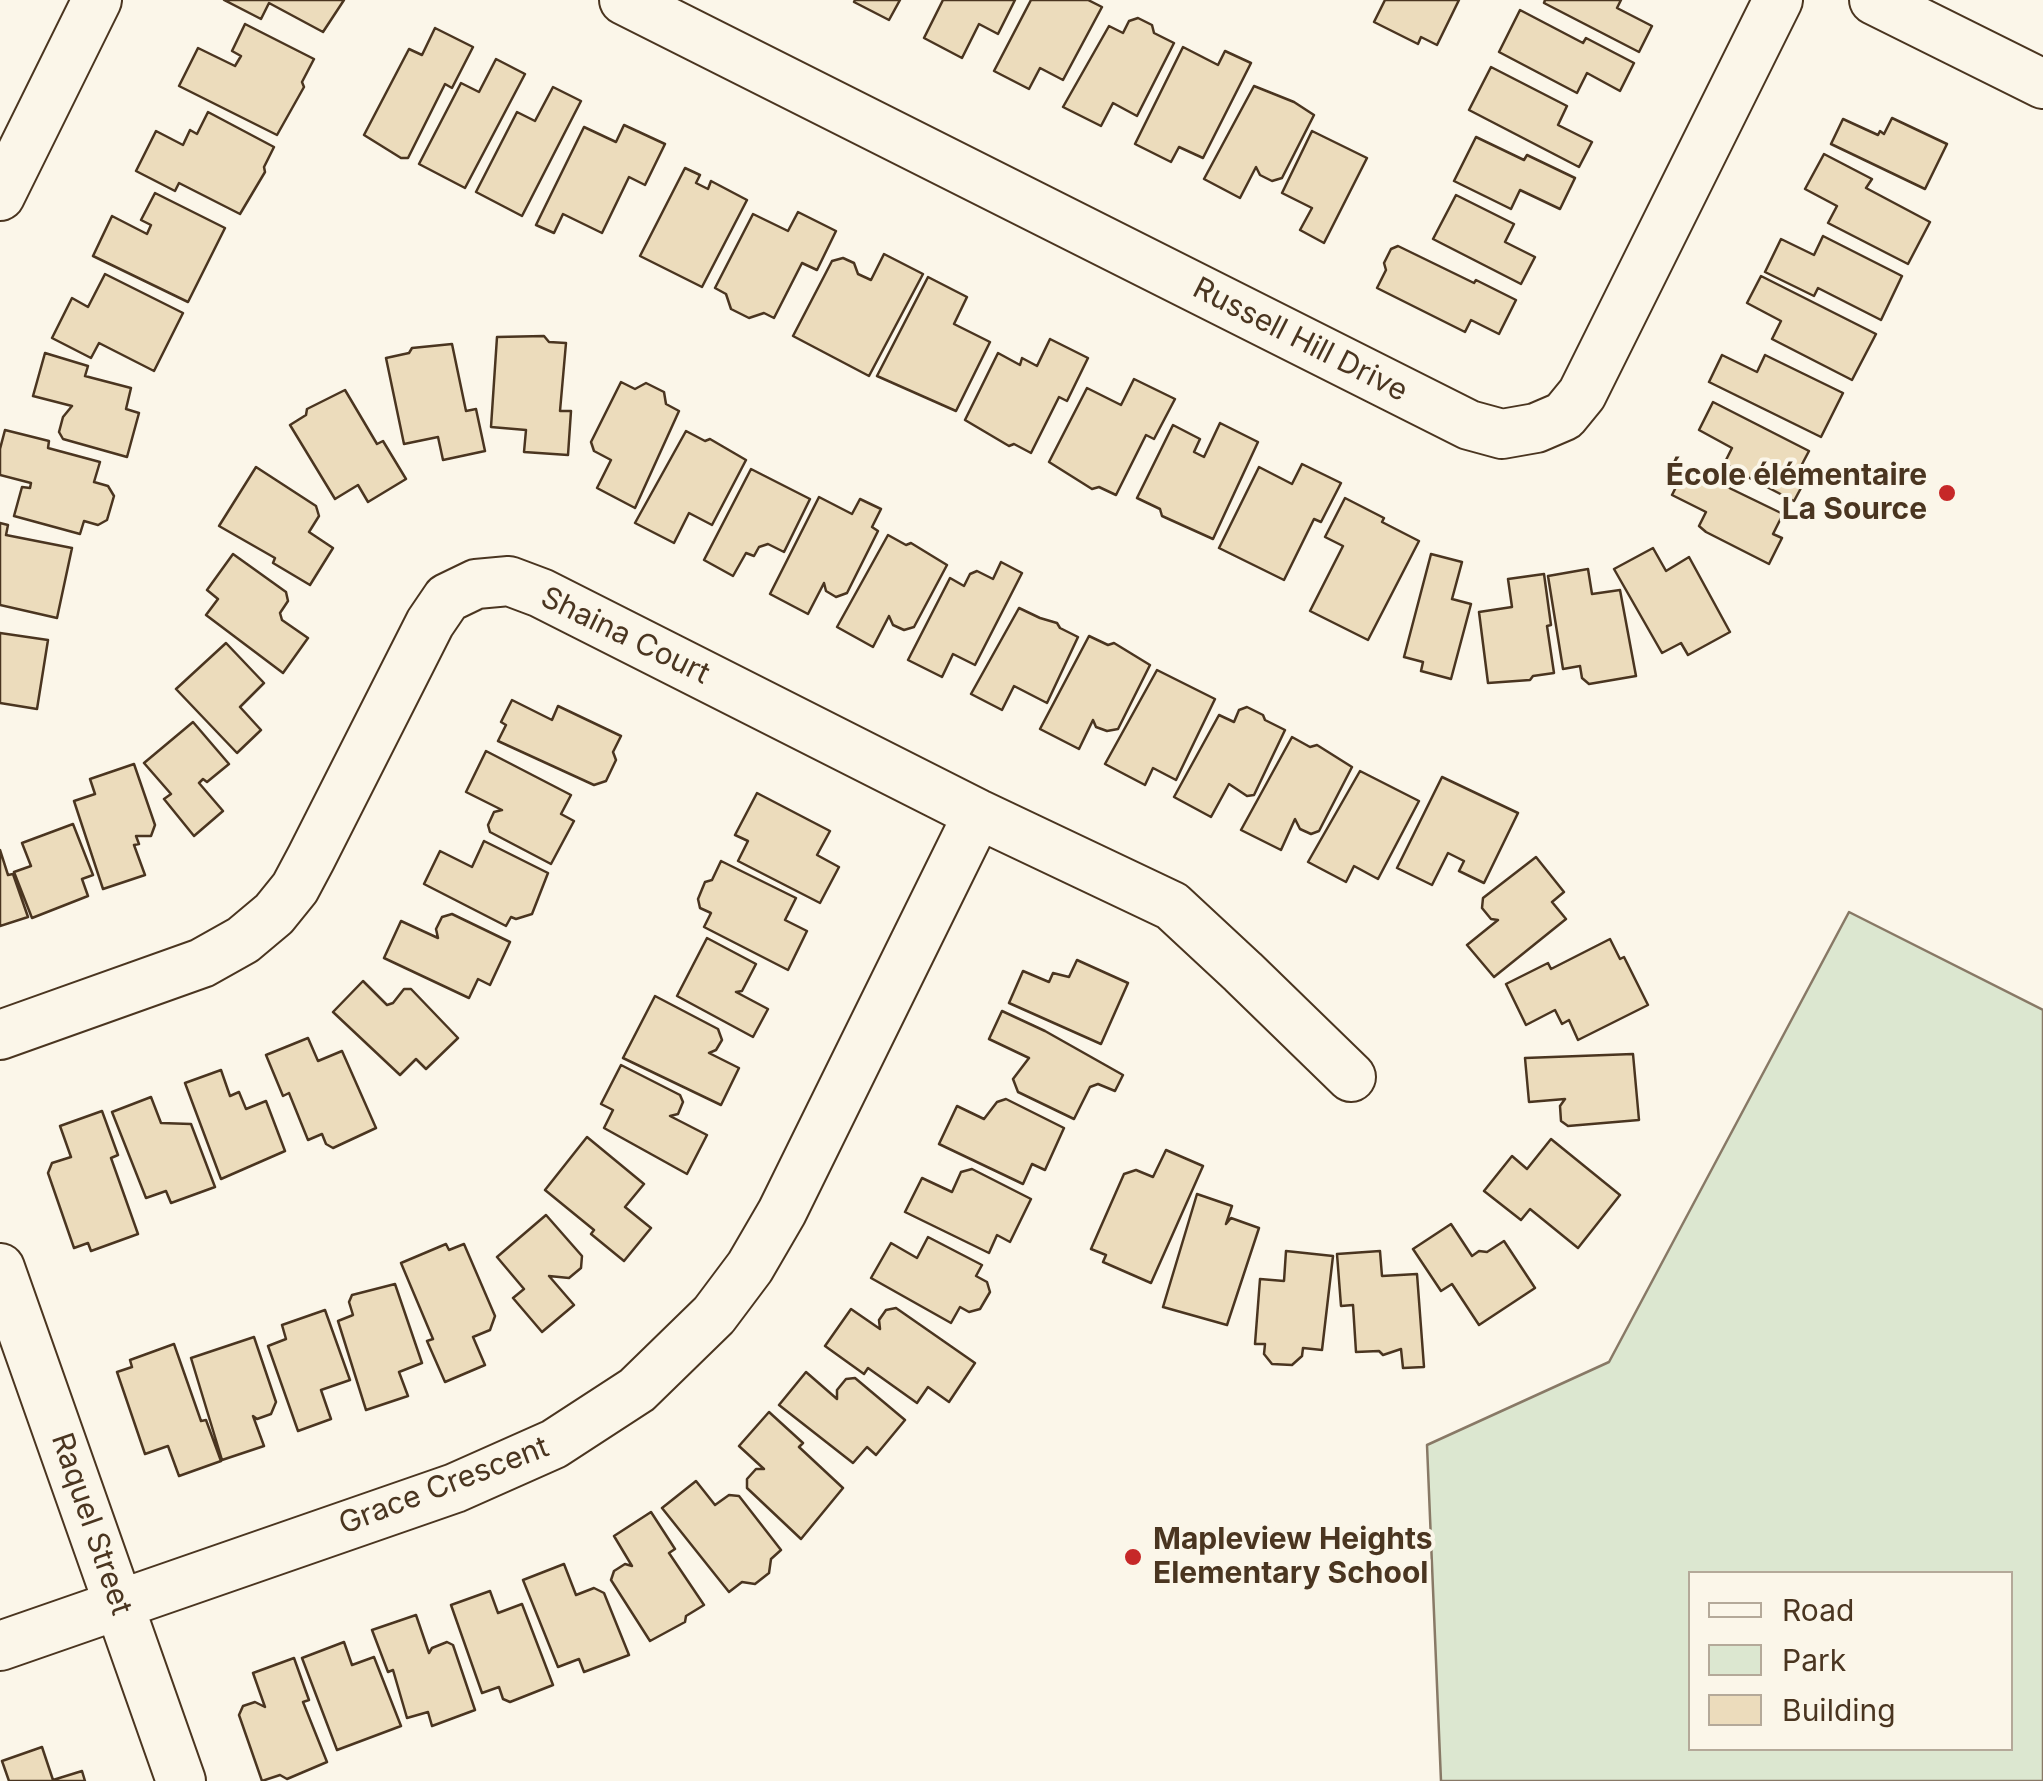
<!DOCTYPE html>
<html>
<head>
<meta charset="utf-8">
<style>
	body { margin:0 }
	#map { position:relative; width:2043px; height:1781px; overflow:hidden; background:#fbf6e9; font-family:Inter,sans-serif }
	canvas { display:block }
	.legend { position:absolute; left:1688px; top:1571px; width:325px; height:180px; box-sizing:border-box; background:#fbf6e9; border:2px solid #b4a999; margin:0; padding:12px 18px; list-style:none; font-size:30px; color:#4a3520 }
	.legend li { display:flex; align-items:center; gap:20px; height:50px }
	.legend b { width:50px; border:2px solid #b4a999 }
</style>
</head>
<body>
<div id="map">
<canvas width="2043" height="1781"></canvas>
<ul class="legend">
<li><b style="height:12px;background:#fbf6e9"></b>Road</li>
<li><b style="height:28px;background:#dce7d0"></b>Park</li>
<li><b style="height:28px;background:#ecdcbc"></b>Building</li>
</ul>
</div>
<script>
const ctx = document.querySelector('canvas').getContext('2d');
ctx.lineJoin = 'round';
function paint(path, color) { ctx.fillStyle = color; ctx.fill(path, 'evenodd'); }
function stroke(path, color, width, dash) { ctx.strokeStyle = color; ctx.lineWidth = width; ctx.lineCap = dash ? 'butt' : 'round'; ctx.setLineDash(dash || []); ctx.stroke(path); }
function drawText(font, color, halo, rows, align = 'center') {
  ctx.font = font + ' Inter,sans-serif'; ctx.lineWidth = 8; ctx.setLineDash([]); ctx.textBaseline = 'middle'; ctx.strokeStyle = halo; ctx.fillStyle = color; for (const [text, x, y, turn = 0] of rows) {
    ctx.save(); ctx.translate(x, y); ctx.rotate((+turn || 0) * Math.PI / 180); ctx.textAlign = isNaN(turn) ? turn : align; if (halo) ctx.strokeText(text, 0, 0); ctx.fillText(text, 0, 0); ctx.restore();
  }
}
const green = new Path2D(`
	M1849,912L2043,1010V1781H1441L1427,1445L1609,1362ZM1690,1574H2010V1748H1690Z`);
const building = new Path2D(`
	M224,0H344L323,32L269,3L261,19Z
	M855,0H900L889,20L854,2Z
	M943,0H1015L998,34L979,24L962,58L924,38Z
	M1031,0H1088L1102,7L1063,80L1040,68L1029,89L994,71Z
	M1385,0H1459L1437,45L1421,37L1418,44L1374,22Z
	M1545,0H1621L1617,8L1652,26L1639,52L1544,3Z
	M1520,10L1583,43L1586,38L1634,63L1620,91L1587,73L1577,93L1499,52Z
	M1138,18L1152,25L1154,33L1174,43L1137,116L1113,103L1101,126L1063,107L1109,26L1123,33L1129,21Z
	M245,24L314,59L302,82L304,87L277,135L179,86L198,48L235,66L241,56L232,51Z
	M435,28L473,47L452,88L445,84L408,158H401L364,135L409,49L422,55Z
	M1183,47L1218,65L1225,51L1251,63L1203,158L1179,147L1171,162L1135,144Z
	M496,59L525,74L465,188L419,164L461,83L479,92Z
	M1491,67L1567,106L1558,125L1592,142L1579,167L1469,110Z
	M1254,86L1294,102L1314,115L1282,178L1272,181L1260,175L1256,167L1240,198L1204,179Z
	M553,87L581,101L522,216L476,192L517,112L535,121Z
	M208,112L274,147L264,167L265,172L240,214L179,183L175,191L136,171L156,131L183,145L190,130L197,134Z
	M1892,118L1947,144L1925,189L1831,144L1843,119L1878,135L1880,131L1884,134Z
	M624,125L665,144L645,185L629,177L602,233L563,214L554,233L536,225L584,127L616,142Z
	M1312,131L1367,158L1324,243L1300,230L1312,208L1282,193Z
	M1476,137L1524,160L1527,155L1575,178L1560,209L1520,190L1511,209L1454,181Z
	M1824,154L1872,179L1866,188L1930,222L1908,264L1828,223L1837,206L1805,189Z
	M685,168L700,175L696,183L708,189L711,181L747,200L702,287L640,256Z
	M155,193L225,228L188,302L93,256L112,216L147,234L151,225L141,220Z
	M1456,195L1514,224L1505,242L1535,257L1521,284L1433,239Z
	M798,212L836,231L817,270L802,263L774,318L764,313L749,318L731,309L726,294L715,288L753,214L788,231Z
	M1823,236L1902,276L1881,320L1818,288L1814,296L1765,272L1781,239L1814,255Z
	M1398,246L1474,283L1476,280L1516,300L1499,334L1471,320L1465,332L1377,288L1386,270L1384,263L1391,249Z
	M884,254L923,274L869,376L793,336L832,261L843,258L854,263L858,274L871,280Z
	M105,274L183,313L154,371L99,343L91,358L52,338L72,298L88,307Z
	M1761,276L1876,334L1852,380L1772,339L1781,321L1747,303Z
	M928,277L967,297L954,324L990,342L956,411L877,376Z
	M544,336L549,342L566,343L560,411H571L568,455L524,452L526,430L491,427L497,337Z
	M1050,339L1088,358L1067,401L1059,397L1031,453L1014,444L1009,446L965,420L998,353L1020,365L1022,358L1037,366Z
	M452,344L466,411L476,409L485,451L443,460L438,437L404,444L386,358L409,353L412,348Z
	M45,353L88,366L85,376L131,388L126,409L139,413L127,457L63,439L59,432L63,417L72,406L33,396Z
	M1722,355L1757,372L1765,355L1843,393L1821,437L1709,382Z
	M1134,379L1175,399L1154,439L1146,435L1116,495L1099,487L1092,489L1049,462L1087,388L1121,405Z
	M621,382L635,389L646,383L664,392L666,404L679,411L635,508L597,488L611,460L594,451L591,442Z
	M345,390L377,444L383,441L406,479L368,502L358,485L335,499L290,425L306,415L307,409Z
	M1713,402L1809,451L1799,470L1808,475L1794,501L1732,469L1725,462L1732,448L1699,430Z
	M1220,423L1258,442L1213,539L1162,516L1160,509L1137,498L1173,425L1200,439L1194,452L1204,457Z
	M5,430L49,441L48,448L100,462L94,482L108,486L114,496L107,520L98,525L84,521L80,534L14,516L22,487L30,488L31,483L0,475V449Z
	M686,431L705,441L710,439L746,460L712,525L689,513L674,543L635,523Z
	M1302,464L1341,483L1321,522L1314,519L1284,580L1219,548L1259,467L1292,484Z
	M256,467L316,506L319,516L309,532L333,548L310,585L273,563L275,558L219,526Z
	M1686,467L1783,514L1773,534L1782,538L1769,564L1706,532L1699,526L1706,512L1672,495Z
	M751,469L810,499L784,552L768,544L759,547L754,556L746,553L733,576L704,560Z
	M819,497L852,514L860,499L881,509L872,527L878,531L847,593L836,597L826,591L824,583L808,614L770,594Z
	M1345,498L1384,518L1382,522L1419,541L1368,640L1310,611L1343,546L1325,537Z
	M0,523L8,525L6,535L72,548L57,618L0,605Z
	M888,535L906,545L911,543L947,565L914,627L904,630L893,625L889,616L873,647L837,627Z
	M1653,548L1666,571L1689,557L1730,632L1688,655L1681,643L1662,653L1614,569Z
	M233,554L286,592L288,601L280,613L282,620L308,638L283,673L206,615L218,599L207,590Z
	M1431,554L1462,562L1452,599L1471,604L1451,679L1421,671L1423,662L1404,657Z
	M1001,562L1022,573L975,665L953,654L942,677L908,660L950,578L964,586L970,574L977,571L993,579Z
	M1588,569L1592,594L1620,590L1636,676L1589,684L1582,678L1580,666L1563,669L1548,576Z
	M1544,574L1551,625L1547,626L1554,673L1533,676L1530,680L1488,683L1479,612L1512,607L1508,579Z
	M1019,608L1040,618L1057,623L1060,628L1078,637L1047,703L1014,686L1002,710L971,694Z
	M0,633L48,640L37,709L0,703Z
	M1089,636L1108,645L1114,643L1150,665L1118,729L1107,731L1096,727L1093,720L1079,749L1040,729Z
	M226,643L264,683L240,707L261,730L237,753L176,689Z
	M1157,670L1215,699L1176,780L1153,768L1145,785L1105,764Z
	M512,700L552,720L558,706L621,736L613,752L616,760L606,781L594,785L498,741L506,725L501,722Z
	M1247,707L1263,715L1265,720L1285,730L1254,795L1247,796L1229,784L1211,817L1174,797L1219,715L1234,722L1239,710Z
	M193,722L229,764L207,782L203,779L199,783L223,811L194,836L164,799L171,794L144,763Z
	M1292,737L1310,747L1317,745L1352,767L1319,831L1311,834L1300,829L1295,819L1281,850L1241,830Z
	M486,751L571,795L561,814L574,821L551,864L490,832L488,825L494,812L502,810L466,792Z
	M134,764L155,825L151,836H136L139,844L134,845L145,875L103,889L74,801L95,794L90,779Z
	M1360,771L1419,801L1378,879L1354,866L1346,882L1308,862Z
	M1442,777L1518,813L1484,883L1459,871L1464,861L1448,853L1432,885L1397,868Z
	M757,793L830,831L817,855L839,867L820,903L738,861L748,841L735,835Z
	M73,824L93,875L82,879L88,896L32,918L14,872L31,866L22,843Z
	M484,841L548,873L532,914L516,919L511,917L506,926L424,884L440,851L472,867Z
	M0,850L8,875L13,874L28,917L0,926Z
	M1536,857L1564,892L1552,902L1566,919L1494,977L1467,945L1498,920L1491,919L1482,908L1483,898Z
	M721,861L796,898L785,920L807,931L788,970L704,927L711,913L700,908L698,899L705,882L712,880Z
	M452,914L510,942L490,985L478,979L469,998L384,958L401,921L438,938L436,929L442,917Z
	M707,938L756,964L742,991L736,992L768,1009L753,1037L677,996Z
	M1610,939L1620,959L1624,957L1648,1005L1578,1040L1569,1020L1562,1024L1555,1010L1526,1025L1506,984L1548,963L1551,969Z
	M1077,960L1128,983L1101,1044L1009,1003L1023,971L1049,982L1053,973L1069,977Z
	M363,981L387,1005L393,1003L404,989H411L458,1038L426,1069L416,1059L400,1075L333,1012Z
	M655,996L718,1029L722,1040L716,1050L709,1053L739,1068L721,1105L623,1058Z
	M1002,1011L1045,1031L1123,1075L1115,1091L1098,1084L1090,1087L1074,1119L1018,1092L1013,1079L1029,1058L989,1039Z
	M308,1038L318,1061L342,1051L376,1128L333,1148L326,1144L322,1134L308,1140L289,1093L283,1096L266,1055Z
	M1633,1054L1639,1120L1568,1126L1561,1121L1560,1106L1565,1099L1529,1102L1525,1058Z
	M621,1065L680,1095L683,1102L678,1114L670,1116L707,1135L687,1174L604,1128L613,1110L601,1104Z
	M221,1070L230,1096L239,1092L246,1109L266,1101L285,1151L221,1179L185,1083Z
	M151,1097L161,1123L191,1124L215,1187L171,1203L166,1191L146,1198L112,1112Z
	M1006,1099L1064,1128L1045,1170L1032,1164L1023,1184L939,1144L957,1106L984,1119L997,1102Z
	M102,1111L118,1155L111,1158L138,1234L91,1251L88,1243L74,1248L48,1173L52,1163L71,1157L60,1126Z
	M587,1137L644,1184L625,1207L651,1228L624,1261L591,1234L594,1230L545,1190Z
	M1551,1139L1620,1195L1578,1248L1530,1209L1521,1220L1484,1191L1512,1156L1527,1169Z
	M1166,1150L1203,1166L1151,1283L1103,1262L1106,1255L1091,1249L1124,1174L1136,1170L1153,1177Z
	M972,1169L1031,1199L1010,1242L997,1235L989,1253L905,1212L922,1178L952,1192L961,1172Z
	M1197,1194L1232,1206L1226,1224L1231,1218L1259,1228L1227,1325L1163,1307Z
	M546,1215L582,1256L581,1268L569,1278L549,1276L574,1305L542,1332L513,1298L524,1289L497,1257Z
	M1451,1224L1472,1256L1479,1251L1487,1252L1504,1241L1535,1288L1479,1325L1452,1284L1441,1291L1413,1249Z
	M928,1237L982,1265L976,1276L987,1282L990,1292L980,1309L969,1312L960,1307L951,1323L871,1278L891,1243L917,1258Z
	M446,1244L449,1250L464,1244L495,1316L490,1330L473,1337L485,1365L445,1382L427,1341L433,1339L401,1263Z
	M1286,1251L1333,1256L1322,1350L1303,1348L1302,1356L1292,1365L1272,1364L1264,1354L1265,1344H1255L1260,1279L1284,1281Z
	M1380,1251L1382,1276L1417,1274L1424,1367L1403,1368L1401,1349L1383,1355L1379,1351L1356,1352L1353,1305L1341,1306L1337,1254Z
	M395,1284L422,1363L399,1372L408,1396L366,1410L338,1321L353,1315L349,1302L352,1295Z
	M896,1308L975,1363L949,1402L928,1387L917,1403L868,1368L864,1374L825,1346L851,1309L880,1329L879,1320L886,1310Z
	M325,1310L350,1380L321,1390L331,1419L298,1431L268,1346L286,1339L282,1325Z
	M254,1337L276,1402L271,1414L257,1419L253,1416L264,1446L222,1460L191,1358Z
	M174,1344L201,1421L206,1420L221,1461L179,1476L168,1446L145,1454L117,1372L132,1367L130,1360Z
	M806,1372L837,1399V1390L846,1379L855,1378L905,1420L876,1455L867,1447L853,1463L779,1405Z
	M769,1412L803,1443L799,1447L843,1488L801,1539L747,1488V1479L756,1469H764L739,1446Z
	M696,1481L715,1505L729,1495L739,1496L781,1550L771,1559L769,1573L755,1584L742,1582L729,1592L662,1508Z
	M651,1512L675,1549L669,1553L704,1605L686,1616L685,1622L650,1641L611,1580L614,1571L625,1564L632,1566L614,1536Z
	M564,1564L576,1595L594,1588L604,1593L629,1655L584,1672L579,1659L558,1667L523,1580Z
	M490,1591L498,1613L522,1604L553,1685L510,1702L503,1699L499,1687L482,1693L451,1605Z
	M416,1615L429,1653L432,1648L447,1642L453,1645L475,1710L432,1726L428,1712L407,1718L393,1670L388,1672L372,1630Z
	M344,1642L352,1665L374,1657L401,1726L337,1750L302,1658Z
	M294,1658L309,1700L303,1702L327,1762L287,1779L280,1775L262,1781L239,1715L243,1706L255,1702L265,1707L253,1673Z
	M42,1747L53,1780L82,1771L85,1781H9L2,1761Z`);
const minor = new Path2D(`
	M624,0L1469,425L1502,434L1536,428L1564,416L1582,394L1778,0
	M1874,0L2043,84
	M0,196L97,0
	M0,1035L202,963L243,940L274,914L295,888L311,858L430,623L447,598L476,584L509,581L541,593L978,814L1172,906L1243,972L1351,1077
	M0,1268L181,1781
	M0,1646L455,1488L554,1444L637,1390L714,1315L750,1267L782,1212L978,814`);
const markers = [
	[1947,493,10,"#c62828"],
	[1133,1557,10,"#c62828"]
];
const streetNames = [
	["Russell Hill Drive",1300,340,27],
	["Shaina Court",625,636,26],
	["Grace Crescent",444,1486,-21],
	["Raquel Street",91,1524,71]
];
const poiNames = [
	["École élémentaire",1927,476],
	["La Source",1927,510],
	["Mapleview Heights",1153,1540,"left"],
	["Elementary School",1153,1574,"left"]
];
paint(green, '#dce7d0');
stroke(green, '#887966', 2.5);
paint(building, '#ecdcbc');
stroke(building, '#4a3520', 2.5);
stroke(minor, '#4a3520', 52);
stroke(minor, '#fbf6e9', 48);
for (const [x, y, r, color] of markers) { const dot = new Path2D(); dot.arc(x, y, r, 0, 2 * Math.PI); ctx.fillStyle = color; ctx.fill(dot); stroke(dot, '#fbf6e9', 4); }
drawText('30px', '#4a3520', '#fbf6e9', streetNames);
drawText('bold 30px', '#4a3520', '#fbf6e9', poiNames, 'right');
</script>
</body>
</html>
